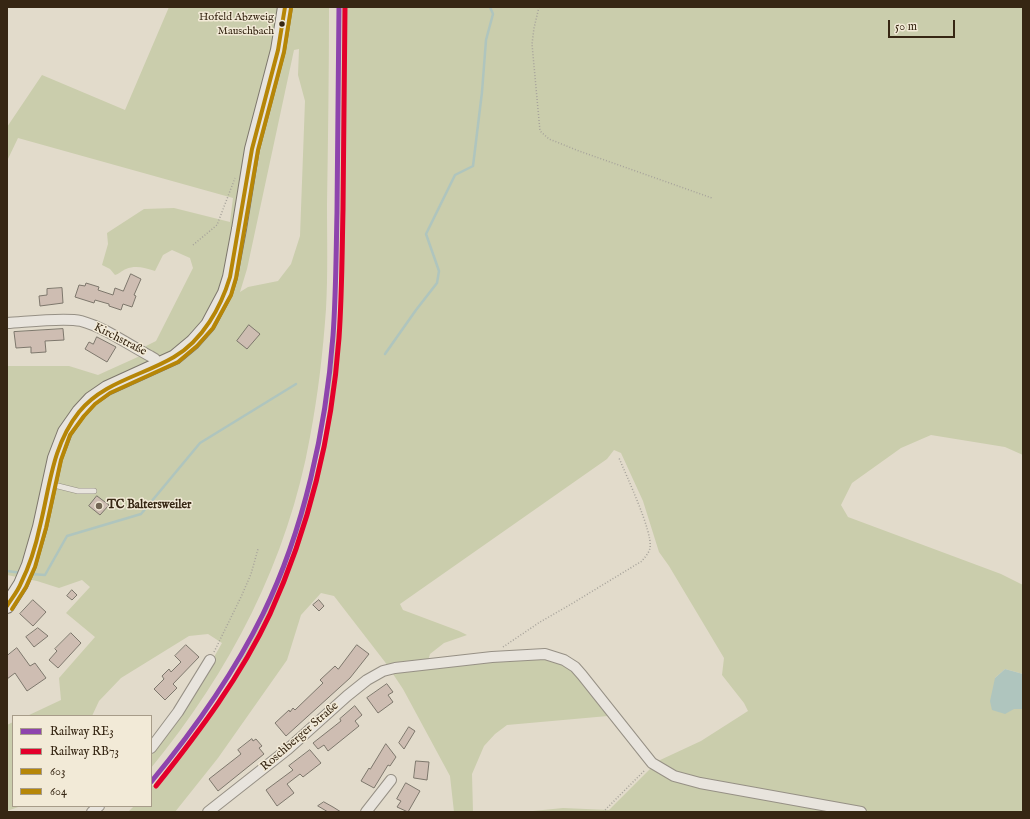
<!DOCTYPE html>
<html>
<head>
<meta charset="utf-8">
<style>
	body { margin:0 }
	#map { position:relative; width:1030px; height:819px; overflow:hidden; background:#e2dbcb; font-family:"IM FELL English",serif }
	canvas { display:block }
	.frame { position:absolute; inset:0; border:8px solid #362613; pointer-events:none }
	.legend { position:absolute; left:12px; top:715px; width:140px; height:92px; box-sizing:border-box; background:#f2ead7; border:1px solid #a79c89; margin:0; padding:5px 7px; list-style:none; font-size:12px; color:#362613 }
	.legend li { display:flex; align-items:center; gap:8px; height:20px }
	.legend b { width:20px; border:1px solid #a79c89 }
	.scale { position:absolute; left:888px; top:20px; width:67px; height:18px; box-sizing:border-box; border:2px solid #362613; border-top:0; padding-left:5px; font-size:12px; line-height:14px; white-space:nowrap; color:#362613; -webkit-text-stroke:3px #f2ead7; paint-order:stroke }
</style>
</head>
<body>
<div id="map">
<canvas width="1030" height="819"></canvas>
<div class="frame"></div>
<ul class="legend">
<li><b style="height:5px;background:#8e44ad"></b>Railway RE3</li>
<li><b style="height:5px;background:#e4002b"></b>Railway RB73</li>
<li><b style="height:5px;background:#b68607"></b>603</li>
<li><b style="height:5px;background:#b68607"></b>604</li>
</ul>
<div class="scale">50 m</div>
</div>
<script>
const ctx = document.querySelector('canvas').getContext('2d');
ctx.lineJoin = 'round';
function paint(path, color) { ctx.fillStyle = color; ctx.fill(path, 'evenodd'); }
function stroke(path, color, width, dash) { ctx.strokeStyle = color; ctx.lineWidth = width; ctx.lineCap = dash ? 'butt' : 'round'; ctx.setLineDash(dash || []); ctx.stroke(path); }
function drawText(font, color, halo, rows, align = 'center') {
  ctx.font = font + ' "IM FELL English",serif'; ctx.lineWidth = 3; ctx.setLineDash([]); ctx.textBaseline = 'middle'; ctx.strokeStyle = halo; ctx.fillStyle = color; for (const [text, x, y, turn = 0] of rows) {
    ctx.save(); ctx.translate(x, y); ctx.rotate((+turn || 0) * Math.PI / 180); ctx.textAlign = isNaN(turn) ? turn : align; if (halo) ctx.strokeText(text, 0, 0); ctx.fillText(text, 0, 0); ctx.restore();
  }
}
const green = new Path2D(`
	M169,7H329C329,73 328,139 327,205C327,239 328,275 326,309C323,352 318,395 310,437C288,560 230,672 151,768V756L181,715L222,643L208,634L189,636L121,678L99,701L92,716H27L61,700L59,678L95,637L66,613L90,587L82,580L59,588L37,581L7,575V366H69L98,375L140,356L146,346L156,341L193,268L190,258L172,250L163,255L155,271C145,268 136,265 126,269C121,271 119,274 115,275L110,269L102,265L108,244L107,233L144,209L174,208L230,222L233,198L18,138L7,161V127L42,75L125,110ZM299,49L298,75L305,101L300,236L291,264L278,281L248,287L240,292L247,269L294,50Z
	M342,7H1023V455L1005,447L931,435L901,448L852,483L841,505L848,517L1001,574L1023,585V674L1005,669L995,678L1014,709H1023V812H523L563,808L609,810L658,761L701,741L748,711L744,703L722,675L724,658L669,566L659,552L643,501L621,453L614,450L607,459L400,604L403,610L459,631L467,635L444,643L430,654L426,667L544,658C553,661 562,663 570,669C583,678 598,702 608,716L507,725L495,734L484,746L472,774L473,812H454L450,776L403,689L385,662L334,596L321,593L301,615L287,660L218,758L175,812H128L134,806H151V788L188,742L207,716L229,683L262,622L277,589L292,553L313,481L323,442L328,407L339,308Z
	M13,722V806H21L7,811V725Z`);
const water = new Path2D(`
	M1005,669L1023,674V709H1014L1005,714L992,710L990,701L995,678Z`);
const stream = new Path2D(`
	M385,354L416,310L437,283L439,271L426,234L455,175L473,166L482,92L486,40L493,14L490,7
	M7,571L22,573
	M31,574L45,575L67,536L141,514L200,443L296,384`);
const building = new Path2D(`
	M131,274L141,279L134,295L136,296L132,307L123,304L121,310L109,306V304L95,300L94,303L75,297L79,285L85,286L86,283L99,287L98,290L113,295L115,288L123,291Z
	M62,288L63,303L40,306L39,296L47,295V289Z
	M249,325L260,334L247,349L237,341Z
	M63,329L64,340L45,341L46,352L31,353V347L16,348L14,332Z
	M97,337L116,347L107,362L85,349L89,342L93,344Z
	M97,496L109,505L100,515L89,506Z
	M72,590L77,595L72,600L67,596Z
	M33,600L46,612L33,626L20,614Z
	M319,600L324,606L319,611L313,605Z
	M38,628L48,636L34,647L26,637Z
	M71,633L81,643L58,668L49,660L57,651L55,649Z
	M186,645L199,657L173,684L177,688L165,700L154,689L164,679L162,676L169,669L171,672L181,662L175,656Z
	M357,645L369,654L350,678L286,736L275,723L289,710L290,712L293,708L295,710L323,683L320,680L335,666L338,669Z
	M17,648L30,666L35,663L46,678L27,691L15,673L7,679V656Z
	M387,684L393,692L388,695L393,702L378,713L367,698Z
	M355,706L362,715L355,721L359,726L328,751L324,745L318,749L313,743L341,721L340,719Z
	M409,727L415,731L404,749L399,743Z
	M252,739L253,741L256,739L262,746L259,748L264,754L218,791L209,779L241,754L238,750Z
	M386,744L396,757L390,766L388,765L374,788L361,781L369,768L370,769Z
	M310,750L321,763L303,777L300,774L287,784L294,793L277,806L266,790L293,770L289,766Z
	M416,761L429,762L427,780L414,778Z
	M406,783L420,791L408,812L397,807L401,801L397,799Z
	M324,802L333,807L341,812H328L318,806Z`);
const path = new Path2D(`
	M539,7L534,28L532,44L540,131L549,139L579,151L712,198
	M193,245L217,225L235,178
	M503,647L540,622L568,606L642,561C645,557 649,553 650,548C653,532 626,475 619,458
	M214,652L241,597L251,574L258,549
	M603,812L645,770`);
const service = new Path2D(`
	M50,484L78,491H94`);
const minor = new Path2D(`
	M7,323C26,322 64,317 81,321C106,328 127,344 150,356L155,359L159,364
	M151,748L178,712L210,660
	M92,812L99,806
	M208,812L288,749L347,696L367,680L383,671L395,668L492,657L545,654L564,660L575,667L582,675L652,763L674,776L700,783L861,812
	M366,812L391,780`);
const secondary = new Path2D(`
	M7,606L21,584L29,565L40,527L55,458L65,432L79,412L91,399L107,388L175,357L193,342L208,325L225,293L230,277L239,229L252,149L278,50L285,7`);
const bus1 = new Path2D(`
	M7,606C12,598 18,591 21,583C30,565 36,545 40,526C50,486 52,446 79,412C103,382 142,376 174,357C203,340 221,307 230,277L252,149L278,50L285,7`);
const bus2 = new Path2D(`
	M12,609L26,587L35,567L46,528L61,460L70,435L84,416L95,404L110,393L178,362L197,346L213,328L231,295L236,278L258,150L284,52L291,8`);
const rail1 = new Path2D(`
	M151,782C194,730 233,675 263,614C304,530 326,429 333,336C336,295 336,254 337,213C338,144 338,76 339,7`);
const rail2 = new Path2D(`
	M156,786C199,732 241,676 270,614C309,528 332,433 339,338C342,295 342,253 343,210C344,142 344,75 345,7`);
const markers = [
	[282,24,3.5,"#362613"],
	[99,506,4,"#726553"]
];
const busNames = [
	["Hofeld Abzweig",274,18],
	["Mauschbach",274,32]
];
const streetNames = [
	["Kirchstraße",120,340,27],
	["Roschberger Straße",300,737,-41]
];
const poiNames = [
	["TC Baltersweiler",107,506]
];
paint(green, '#cacdac');
paint(water, '#afc5be');
stroke(stream, '#afc5be', 2.5);
paint(building, '#cebdb2');
stroke(building, '#7d776c', 1);
stroke(service, '#969085', 6);
stroke(minor, '#969085', 12);
stroke(secondary, '#7d776c', 16);
stroke(path, '#a7a39b', 1.5, [1, 2]);
stroke(service, '#e8e4dd', 5);
stroke(minor, '#e8e4dd', 10);
stroke(secondary, '#e8e4dd', 14);
stroke(bus1, '#b68607', 4);
stroke(bus2, '#b68607', 4);
stroke(rail1, '#8e44ad', 5);
stroke(rail2, '#e4002b', 5);
for (const [x, y, r, color] of markers) { const dot = new Path2D(); dot.arc(x, y, r, 0, 2 * Math.PI); ctx.fillStyle = color; ctx.fill(dot); stroke(dot, '#f2ead7', 1.5); }
drawText('11px', '#362613', '#f2ead7', busNames, 'right');
drawText('12px', '#362613', '#f2ead7', streetNames);
drawText('bold 12px', '#362613', '#f2ead7', poiNames, 'left');
</script>
</body>
</html>
